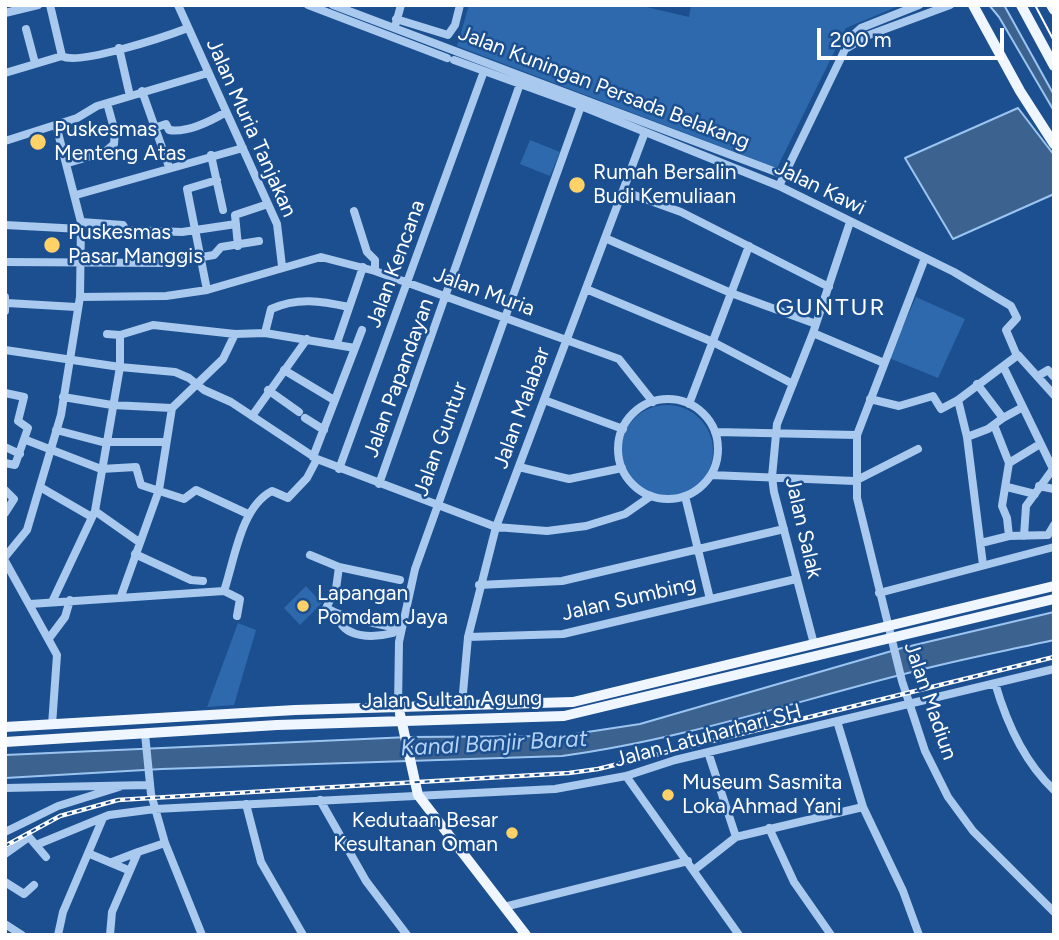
<!DOCTYPE html>
<html>
<head>
<meta charset="utf-8">
<style>
	body { margin:0 }
	#map { position:relative; width:1059px; height:940px; overflow:hidden; background:#1b4f8f; font-family:Figtree,sans-serif }
	canvas { display:block }
	.frame { position:absolute; inset:0; border:7px solid #fff; pointer-events:none }
	.scale { position:absolute; left:817px; top:28px; width:187px; height:32px; box-sizing:border-box; border:4px solid #fff; border-top:0; padding-left:9px; font-size:21px; line-height:24px; white-space:nowrap; color:#fff; -webkit-text-stroke:5px #1b4f8f; paint-order:stroke }
</style>
</head>
<body>
<div id="map">
<canvas width="1059" height="940"></canvas>
<div class="frame"></div>
<div class="scale">200 m</div>
</div>
<script>
const ctx = document.querySelector('canvas').getContext('2d');
ctx.lineJoin = 'round';
function paint(path, color) { ctx.fillStyle = color; ctx.fill(path, 'evenodd'); }
function stroke(path, color, width, dash) { ctx.strokeStyle = color; ctx.lineWidth = width; ctx.lineCap = dash ? 'butt' : 'round'; ctx.setLineDash(dash || []); ctx.stroke(path); }
function drawText(font, color, halo, rows, align = 'center') {
  ctx.font = font + ' Figtree,sans-serif'; ctx.lineWidth = 5; ctx.setLineDash([]); ctx.textBaseline = 'middle'; ctx.strokeStyle = halo; ctx.fillStyle = color; for (const [text, x, y, turn = 0] of rows) {
    ctx.save(); ctx.translate(x, y); ctx.rotate((+turn || 0) * Math.PI / 180); ctx.textAlign = isNaN(turn) ? turn : align; if (halo) ctx.strokeText(text, 0, 0); ctx.fillText(text, 0, 0); ctx.restore();
  }
}
const green = new Path2D(`
	M469,5H638L689,17L691,5H901L846,28L777,168L457,46Z
	M530,140L560,152L550,176L520,164Z
	M916,297L965,319L938,378L889,358Z
	M621 451a46 46 0 1 1 92 0a46 46 0 1 1-92 0Z
	M306,586L322,603L300,625L284,608Z
	M238,623L256,630L234,705L207,707Z`);
const water = new Path2D(`
	M989,5H1004L1054,95V111L999,17Z
	M1018,108L1054,155V194L953,239L905,158Z
	M1054,612V640C1005,651 956,660 908,673C793,702 681,740 562,756L162,769L5,778V755L409,737L561,736L640,724L902,648Z`);
const minor = new Path2D(`
	M50,5L62,56
	M178,5L277,224L282,266
	M308,5L447,58
	M333,5L784,175
	M5,13L38,5
	M396,19L448,35L455,25L460,5
	M396,23L401,5
	M26,29L35,63
	M119,48L130,96
	M847,48L869,35L950,5
	M454,60L581,106L779,186L954,272L1011,306L1017,318L1006,330L1017,356
	M5,73L62,56C78,66 167,36 188,28
	M142,91L169,167
	M154,128L166,124L169,130C187,133 211,121 226,112
	M5,141L77,118L97,106L208,73
	M211,155L223,210
	M68,163L105,152L114,144L115,132L107,103
	M779,186L851,37L861,28L919,5
	M623,191L681,212L829,287
	M76,195L243,148
	M354,211L367,252L375,260V271
	M81,222L123,225L126,230L182,232L236,224
	M5,225L81,229
	M605,238L731,293L816,324
	M238,246L235,215L268,204
	M925,258L857,435V498L902,681L925,751L948,797L973,831L1054,912
	M5,262L167,263L214,255L221,247L259,241
	M586,289L713,342L793,384
	M207,290L187,189L217,180
	M5,297V311
	M80,297L166,296L207,290L321,257L375,271L619,359L653,402
	M7,303L76,307
	M265,333L271,309C298,297 321,301 349,307
	M813,333L884,363
	M107,334L120,335
	M337,343L363,267
	M5,350L120,367L175,372L189,378L204,390L231,402L317,459L496,527L547,531L586,526L625,514L651,496
	M1003,366L1053,469L1026,506L1024,536
	M284,370L334,400
	M1038,376L1048,370L1054,377
	M268,390L299,412
	M5,393L24,397L18,421L28,428L15,465L5,463
	M63,397L112,405L172,408
	M870,399L899,406L933,396L941,409L958,400L1018,355L1054,395
	M618 449a50 50 0 1 1 100 0a50 50 0 1 1-100 0Z
	M544,400L623,429
	M958,400L967,437L983,565
	M689,404L749,246
	M252,416L307,339
	M305,418L324,430
	M1003,418L1023,407
	M994,425L1009,463L1002,506L1007,518L1009,536
	M56,430L102,442H165
	M715,432L857,435
	M967,437L988,429L1003,418L977,384
	M26,440L101,469L136,467L141,485L184,499L196,490L248,514
	M5,447L20,454
	M313,457L362,330
	M1009,463L1040,444
	M519,467L569,479L622,468
	M339,469L484,71
	M711,475L855,481L918,449
	M379,484L520,84
	M1039,486L1054,489
	M40,487L90,516
	M1007,487L1035,494
	M5,490L14,499L5,513
	M685,496L710,599
	M95,511L139,542
	M981,543L1009,536L1048,535L1054,525
	M135,554L191,580L203,581
	M310,555L339,567L400,580
	M5,557L27,530L61,415L80,297L81,222L56,125
	M5,561L57,655L52,725
	M339,567L336,589L326,608C351,622 375,621 401,630
	M479,585L562,581L784,529
	M224,591C235,558 241,507 272,491L288,498L307,478L317,459
	M879,593L1054,547
	M121,596L159,490L172,408L223,359L235,334
	M52,602L95,511L120,367V335L153,325L235,334L265,333L355,348
	M30,604L224,591L240,599L237,616
	M338,615C342,639 374,638 393,633L396,628
	M50,637L65,617L70,600
	M468,637L563,634L796,579
	M814,644L774,492L772,477L777,424L813,333L850,222
	M995,683C1006,721 1025,763 1054,790
	M462,704L468,637L496,527L645,132
	M398,707L399,642L415,569L581,106
	M837,721L863,807L903,891L919,935
	M145,734L151,794L165,843L202,935
	M708,752L736,837
	M626,776L739,935
	M5,788L148,785
	M320,800L366,881L407,935
	M246,804L261,862L303,935
	M769,828L794,882L831,935
	M5,832L58,806L119,787
	M36,845L109,815L155,809L555,789L626,776L675,760L1054,669
	M5,854L29,837L46,857
	M90,854L128,870
	M112,862L138,852
	M694,870L736,837L863,807
	M5,882L24,894L34,885
	M504,907L688,861
	M5,924L22,935
	M58,935L63,912L103,818
	M110,935L112,912L138,852L165,843`);
const major = new Path2D(`
	M973,5L1020,91L1054,144
	M1021,5L1054,66
	M1051,5L1054,10
	M400,714L418,795L526,935
	M5,727L295,710L573,702L1054,586
	M5,742L277,725L564,716L1054,599`);
const tram = new Path2D(`
	M1035,5L1054,41`);
const rail = new Path2D(`
	M5,846L60,816L118,800L569,773L598,769L1054,657`);
const markers = [
	[38,142,9,"#ffd166"],
	[577,185,9,"#ffd166"],
	[52,245,9,"#ffd166"],
	[303,606,7,"#ffd166"],
	[668,795,7,"#ffd166"],
	[512,833,7,"#ffd166"]
];
const streetNames = [
	["Jalan Kuningan Persada Belakang",604,88,21],
	["Jalan Muria Tanjakan",251,128,66],
	["Jalan Kawi",820,188,26],
	["Jalan Kencana",396,264,-70],
	["Jalan Muria",484,292,20],
	["Jalan Papandayan",399,378,-70],
	["Jalan Malabar",522,408,-70],
	["Jalan Guntur",441,439,-70],
	["Jalan Salak",803,528,77],
	["Jalan Sumbing",629,599,-13],
	["Jalan Sultan Agung",452,700,-1],
	["Jalan Madiun",930,701,71],
	["Jalan Latuharhari SH",708,736,-15]
];
const poiNames = [
	["Puskesmas",54,130],
	["Menteng Atas",54,154],
	["Rumah Bersalin",593,173],
	["Budi Kemuliaan",593,197],
	["Puskesmas",68,233],
	["Pasar Manggis",68,257],
	["Lapangan",317,594],
	["Pomdam Jaya",317,618],
	["Museum Sasmita",682,783],
	["Loka Ahmad Yani",682,807],
	["Kedutaan Besar",498,821,"right"],
	["Kesultanan Oman",498,845,"right"]
];
const waterNames = [
	["Kanal Banjir Barat",494,744,-3]
];
const quarterNames = [
	["GUNTUR",831,308]
];
paint(green, '#2e69ad');
paint(water, '#3c6290');
stroke(water, '#9cc4f0', 2);
stroke(minor, '#a9c9ee', 8);
stroke(major, '#f0f6ff', 10);
stroke(tram, '#fff', 2);
stroke(rail, '#fff', 4.5);
stroke(rail, '#1b4f8f', 2, [5]);
for (const [x, y, r, color] of markers) { const dot = new Path2D(); dot.arc(x, y, r, 0, 2 * Math.PI); ctx.fillStyle = color; ctx.fill(dot); stroke(dot, '#1b4f8f', 2.5); }
drawText('21px', '#fff', '#1b4f8f', streetNames);
drawText('21px', '#fff', '#1b4f8f', poiNames, 'left');
drawText('italic 23px', '#b5d3f5', '#1b4f8f', waterNames);
ctx.letterSpacing = '2px';
drawText('24px', '#fff', '#1b4f8f', quarterNames);
ctx.letterSpacing = '0px';
</script>
</body>
</html>
